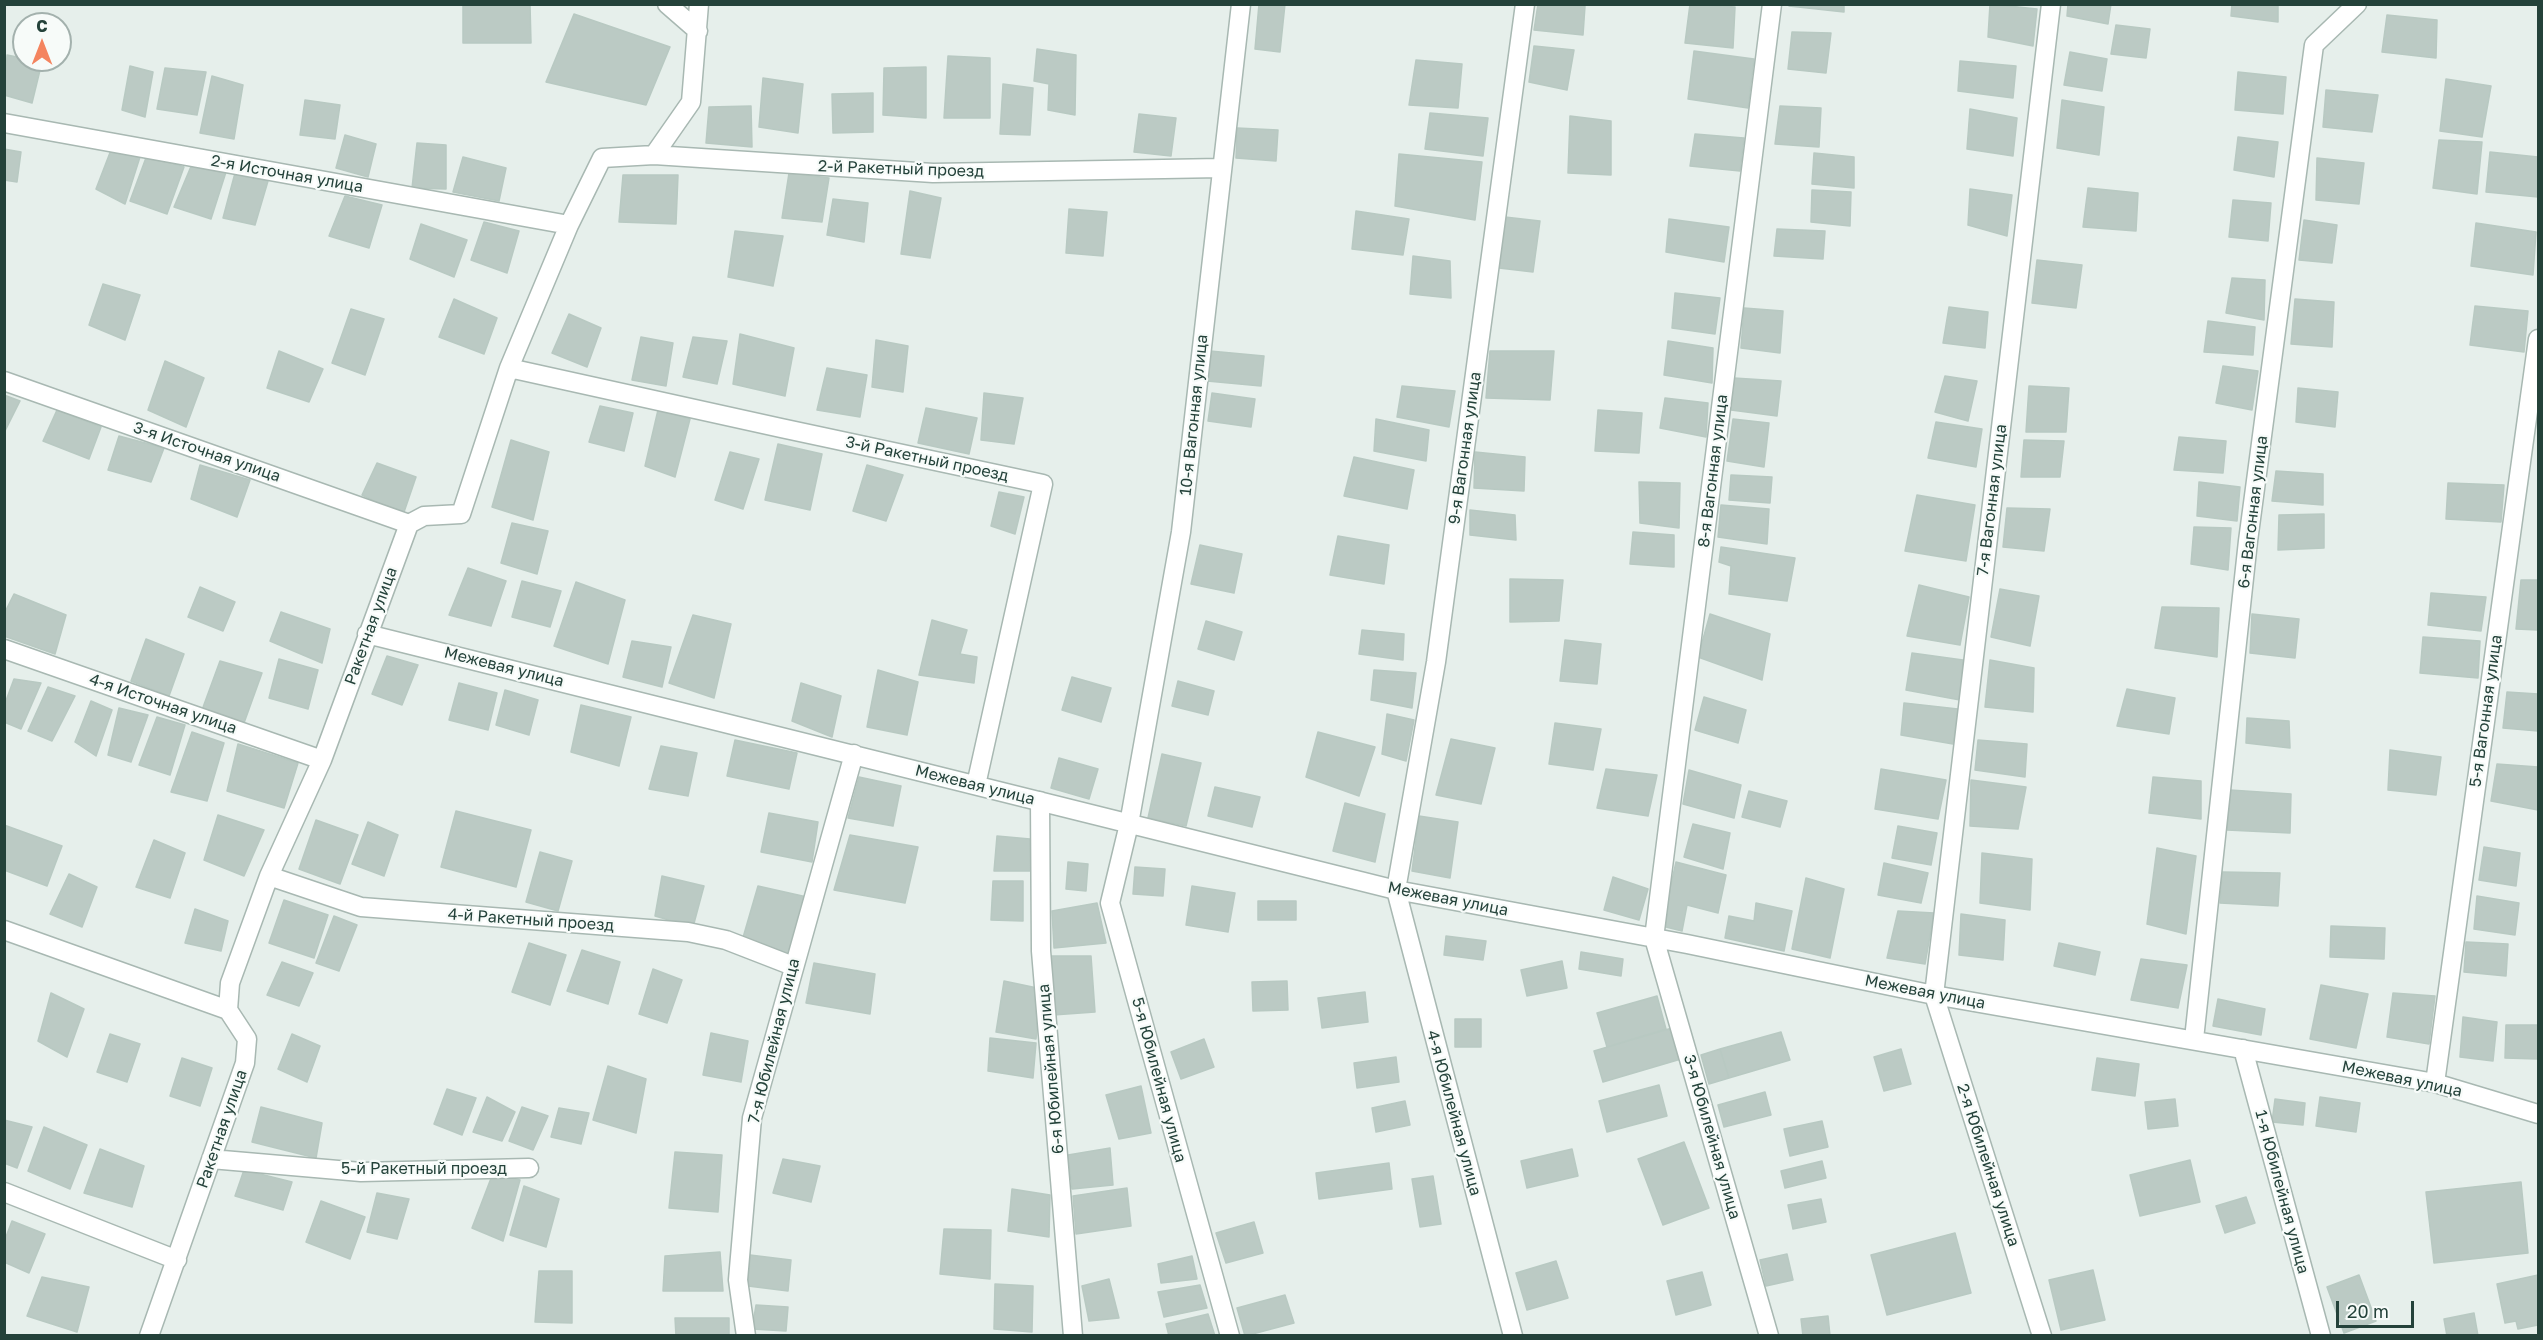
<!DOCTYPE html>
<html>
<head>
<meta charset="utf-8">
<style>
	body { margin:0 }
	#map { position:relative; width:2543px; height:1340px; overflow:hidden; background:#e6efeb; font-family:"Golos Text",sans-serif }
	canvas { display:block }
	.frame { position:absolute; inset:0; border:6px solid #24423a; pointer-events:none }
	.north { position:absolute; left:12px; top:12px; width:60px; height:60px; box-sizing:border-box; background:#f7fbf9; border:2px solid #a3b1ad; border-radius:50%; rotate:0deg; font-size:16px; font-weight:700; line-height:24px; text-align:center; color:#24423a }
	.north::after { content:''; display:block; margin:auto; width:21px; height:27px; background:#f4845f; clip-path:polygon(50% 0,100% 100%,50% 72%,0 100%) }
	.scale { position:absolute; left:2336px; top:1301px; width:78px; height:27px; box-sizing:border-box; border:3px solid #24423a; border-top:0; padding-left:8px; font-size:18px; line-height:21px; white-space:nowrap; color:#24423a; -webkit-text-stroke:4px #f7fbf9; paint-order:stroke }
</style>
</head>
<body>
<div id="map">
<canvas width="2543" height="1340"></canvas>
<div class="frame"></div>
<div class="north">С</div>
<div class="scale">20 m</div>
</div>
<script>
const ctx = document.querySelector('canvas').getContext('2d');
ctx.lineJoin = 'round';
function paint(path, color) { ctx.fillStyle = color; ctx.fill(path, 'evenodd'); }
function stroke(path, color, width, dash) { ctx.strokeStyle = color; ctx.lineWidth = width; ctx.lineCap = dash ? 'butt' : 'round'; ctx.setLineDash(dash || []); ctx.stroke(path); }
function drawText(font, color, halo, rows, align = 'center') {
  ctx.font = font + ' "Golos Text",sans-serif'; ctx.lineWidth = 4.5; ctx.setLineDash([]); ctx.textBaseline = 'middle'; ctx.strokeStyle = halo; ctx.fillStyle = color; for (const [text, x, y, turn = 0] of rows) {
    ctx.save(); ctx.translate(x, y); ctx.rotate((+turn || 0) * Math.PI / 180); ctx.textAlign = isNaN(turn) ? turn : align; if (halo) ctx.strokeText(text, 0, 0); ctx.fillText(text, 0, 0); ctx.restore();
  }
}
const building = new Path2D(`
	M463,4H530L531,43H463Z
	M1259,4H1285L1280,52L1255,49Z
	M1538,4L1585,6L1583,35L1534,30Z
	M1690,4L1735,7L1733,48L1685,43Z
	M1789,4H1844V12L1789,6Z
	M1990,4L2037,9L2033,46L1988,37Z
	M2068,4H2111L2108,24L2067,16Z
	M2232,4H2278V22L2231,16Z
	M574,14L670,47L646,105L546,82Z
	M2387,15L2437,20L2436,58L2382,52Z
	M2116,25L2150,29L2146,58L2111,54Z
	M1792,32L1831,33L1826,73L1788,69Z
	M1534,46L1574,50L1567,90L1529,82Z
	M1037,49L1076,55L1075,115L1048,110L1049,84L1034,81Z
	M1694,51L1754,59L1748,108L1688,99Z
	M2070,52L2107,59L2102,91L2064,85Z
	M7,55L42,62L32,103L4,95Z
	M948,56L990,58V118H944Z
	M1416,60L1462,64L1458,108L1409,105Z
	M1960,61L2016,66L2013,98L1958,91Z
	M130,66L153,72L145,117L122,110Z
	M926,67V118L883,115L884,68Z
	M165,68L206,72L197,115L157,109Z
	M2238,72L2286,77L2283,114L2235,110Z
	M212,76L243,85L234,139L200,133Z
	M763,78L803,84L798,133L759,127Z
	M2446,79L2491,86L2482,137L2440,131Z
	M1003,84L1033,88L1030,135L1000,134Z
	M2326,90L2378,95L2372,132L2323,127Z
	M873,93V132L833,133L832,94Z
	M305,100L340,105L335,139L300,135Z
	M2062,100L2104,107L2099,155L2057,148Z
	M751,106L752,147L706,143L709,107Z
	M1780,106L1821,108L1819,147L1775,144Z
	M1970,109L2017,118L2013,156L1967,149Z
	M1430,113L1488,118L1483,156L1425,149Z
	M1139,114L1176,118L1171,156L1134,152Z
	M1570,116L1611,121V175L1568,173Z
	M1237,128L1278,130L1276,161L1236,158Z
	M1695,134L1744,138L1740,171L1690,166Z
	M345,135L376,144L368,177L336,168Z
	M2238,137L2278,142L2274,177L2234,170Z
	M2439,140L2482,142L2477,194L2433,188Z
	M417,143L446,145V189L412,188Z
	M4,149L21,152L17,182L4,180Z
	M111,150L140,157L125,204L96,189Z
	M2490,152L2538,157V197L2486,192Z
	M1814,153L1854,157V188L1812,184Z
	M1399,154L1482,162L1475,220L1395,206Z
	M147,155L184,167L167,214L130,201Z
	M463,157L506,168L499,201L453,192Z
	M2317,158L2364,163L2359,204L2316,200Z
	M192,164L226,172L211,219L174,207Z
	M235,173L268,181L255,225L223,218Z
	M789,173L829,178L822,222L782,218Z
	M623,175H678L676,224L619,222Z
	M2088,188L2138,193L2136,231L2083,227Z
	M1970,189L2012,195L2007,236L1968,225Z
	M1812,190L1851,192L1850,226L1811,222Z
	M910,191L941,198L930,258L901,254Z
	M345,196L382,205L369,248L329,236Z
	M833,199L868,203L864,242L827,235Z
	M2233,200L2271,203L2268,241L2229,237Z
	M1069,209L1107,212L1103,256L1066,253Z
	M1356,211L1409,219L1403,255L1352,249Z
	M1505,217L1540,221L1533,272L1499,268Z
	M1669,219L1729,227L1724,262L1666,252Z
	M2304,220L2337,225L2332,263L2299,260Z
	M484,222L519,231L507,273L471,260Z
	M2476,223L2536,232L2533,275L2471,266Z
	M421,224L467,240L454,277L410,259Z
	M1777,229L1825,231L1823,259L1774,256Z
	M735,231L783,236L773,286L728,277Z
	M1413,256L1450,261L1451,298L1410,294Z
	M2037,260L2082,265L2076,308L2032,303Z
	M2232,278L2265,280L2264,320L2226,313Z
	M103,284L140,295L125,340L89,325Z
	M1675,293L1720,298L1715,334L1672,328Z
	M454,299L497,318L484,354L439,337Z
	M2295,299L2334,302L2332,347L2291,344Z
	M2475,306L2528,311L2524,352L2470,345Z
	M1949,307L1988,312L1985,348L1943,343Z
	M1744,308L1783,311L1780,353L1741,348Z
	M351,309L384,319L365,375L332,363Z
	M569,314L601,328L587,367L552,353Z
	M2208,321L2255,327L2253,355L2204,352Z
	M740,334L794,348L785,396L733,384Z
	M641,337L673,343L666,386L632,380Z
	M693,337L727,341L717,384L683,377Z
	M876,340L908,346L903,392L872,387Z
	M1668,341L1713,348L1712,383L1664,375Z
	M279,351L323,369L309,402L267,388Z
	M1210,351L1264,356L1261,386L1207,381Z
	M1490,351H1554L1550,400L1486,398Z
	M165,361L204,378L186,427L148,410Z
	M2223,366L2258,371L2252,410L2216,403Z
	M827,368L867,375L860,417L817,410Z
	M1945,376L1977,381L1968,421L1935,412Z
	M1734,378L1781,381L1777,416L1731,410Z
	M1402,386L1455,391L1449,427L1397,417Z
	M2029,386L2069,388L2066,432H2026Z
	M2298,388L2338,392L2335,427L2296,422Z
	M984,393L1023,398L1014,444L981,440Z
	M1212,393L1255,399L1251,427L1208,421Z
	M4,395L20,401L4,433Z
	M1665,398L1708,403L1706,437L1660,428Z
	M600,406L633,413L624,451L589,442Z
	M926,408L977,418L969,454L918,443Z
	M57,410L101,427L89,459L43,441Z
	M658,410L690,419L675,477L645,466Z
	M1598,410L1642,413L1639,453L1595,451Z
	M1376,419L1429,430L1426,461L1374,451Z
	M1733,419L1769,423L1764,467L1727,461Z
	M1936,422L1982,429L1976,467L1928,458Z
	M119,436L164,448L151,482L108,470Z
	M2179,437L2226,441L2223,473L2174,470Z
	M511,440L549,452L533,520L492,507Z
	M2024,440L2064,441L2060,477H2021Z
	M778,444L822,454L810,510L765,500Z
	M730,452L759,459L743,509L715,500Z
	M1475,452L1525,457L1524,491L1474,488Z
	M1354,457L1414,470L1407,509L1344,496Z
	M377,463L416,477L403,515L362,495Z
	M200,465L250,480L237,517L191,499Z
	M867,465L903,475L886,521L853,511Z
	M2276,471L2323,474V505L2272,501Z
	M1731,475L1772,477L1770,503L1729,500Z
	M1639,482L1680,483L1679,528L1640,523Z
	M2199,482L2240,487L2237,521L2197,516Z
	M2448,483L2504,485L2501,522L2446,519Z
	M999,492L1024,497L1015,534L991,526Z
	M1917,495L1975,505L1966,561L1905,551Z
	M1721,505L1769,509L1767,544L1718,537Z
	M2007,508L2050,509L2044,551L2003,547Z
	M1470,510L1515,515L1516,540L1470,535Z
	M2324,514V548L2278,550L2279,515Z
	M512,523L548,531L537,574L501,563Z
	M2194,527L2231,528L2228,570L2191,564Z
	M1633,532L1674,535V567L1630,564Z
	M1338,536L1389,545L1384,584L1330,575Z
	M1200,545L1242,554L1234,593L1191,584Z
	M1721,547L1795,558L1787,601L1729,594L1731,566L1719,562Z
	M468,568L506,581L491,626L449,615Z
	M1510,579L1563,580L1559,621L1510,622Z
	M2521,580H2538V630L2516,629Z
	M522,581L561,591L550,627L512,617Z
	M576,582L625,600L608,664L554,646Z
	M1919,585L1969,597L1960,645L1907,636Z
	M200,587L235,602L223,631L188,617Z
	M2000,589L2039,596L2030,646L1991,637Z
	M2431,593L2486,597L2481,631L2428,625Z
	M14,594L66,615L55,654L4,636V614Z
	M2162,607L2219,608L2217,657L2155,648Z
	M281,612L330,629L322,663L270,641Z
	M1710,614L1770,634L1762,680L1698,657Z
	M2252,614L2299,619L2295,658L2250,653Z
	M693,615L731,624L714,698L669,683Z
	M932,620L967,630L960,654L977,657L974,683L919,675Z
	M1206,621L1242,632L1234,660L1198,649Z
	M1362,630L1404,634L1403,660L1359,654Z
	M2423,637L2480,641L2478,678L2420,673Z
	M146,639L184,654L169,696L131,681Z
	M1565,640L1601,644L1597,684L1560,681Z
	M632,641L671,647L662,687L623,677Z
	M1912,653L1963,660L1960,700L1906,690Z
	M387,656L418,665L402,705L372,694Z
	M279,659L318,670L308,709L269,698Z
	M1990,660L2034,668L2033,712L1985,707Z
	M220,661L262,673L244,723L202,710Z
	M878,670L918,682L907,735L867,727Z
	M1374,670L1416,673L1412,708L1371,700Z
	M1072,677L1111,688L1101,722L1062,710Z
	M14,679L41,683L21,729L4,722V706Z
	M1178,681L1214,691L1208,715L1172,706Z
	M459,683L497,693L488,730L449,720Z
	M801,683L841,696L832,737L792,721Z
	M48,687L75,696L52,741L28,731Z
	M2127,689L2175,698L2169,734L2117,726Z
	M505,690L538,700L529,735L496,725Z
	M2507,692L2538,694V731L2503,728Z
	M1704,697L1746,710L1738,743L1695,730Z
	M91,701L112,710L96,756L75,742Z
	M1904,703L1958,709L1953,744L1901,735Z
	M581,705L631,717L619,766L571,752Z
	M119,708L148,715L131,762L108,755Z
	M1387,714L1414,720L1406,761L1382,754Z
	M157,717L185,725L170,775L139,765Z
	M2247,718L2289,721L2290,748L2246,743Z
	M1555,723L1601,729L1593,770L1549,764Z
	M192,732L224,743L207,801L171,792Z
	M1318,732L1375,747L1359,796L1306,777Z
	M1451,739L1495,748L1481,804L1436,795Z
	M735,740L797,753L789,789L727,776Z
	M1978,740L2027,744L2025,777L1975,770Z
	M238,744L298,763L284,808L227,791Z
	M661,746L697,753L688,796L649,789Z
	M2390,750L2441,757L2436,795L2388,790Z
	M1162,754L1201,763L1186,826L1148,818Z
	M1059,758L1098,769L1089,799L1051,788Z
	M2497,764L2538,767V810L2491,801Z
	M1606,769L1657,775L1648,816L1597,808Z
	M1881,769L1946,780L1938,819L1875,809Z
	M1689,770L1741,785L1734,818L1683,804Z
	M859,777L901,786L893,826L848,818Z
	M2153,777L2201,781V819L2149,813Z
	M1971,780L2026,787L2018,829L1970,826Z
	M1215,787L1260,797L1252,827L1208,816Z
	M2230,790L2291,794L2290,833L2227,830Z
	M1749,791L1787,801L1780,827L1742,817Z
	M1345,803L1385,814L1375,862L1333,851Z
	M456,811L531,830L516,887L441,867Z
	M769,813L818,822L812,862L761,852Z
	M218,815L264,830L244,876L204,860Z
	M1419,816L1458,822L1450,878L1412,871Z
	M316,820L358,835L340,884L299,869Z
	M368,822L398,835L384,876L352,864Z
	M1693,824L1730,833L1723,869L1684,857Z
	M4,825L62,846L47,886L4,870Z
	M1898,826L1937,833L1931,865L1892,858Z
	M850,835L918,847L905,903L834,890Z
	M997,836L1030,839L1031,871H994Z
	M154,840L185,853L170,898L136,887Z
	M2484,847L2520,853L2516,886L2479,880Z
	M2157,848L2196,856L2186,934L2147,924Z
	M540,852L572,861L558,911L526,902Z
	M1982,853L2032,859L2030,910L1980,903Z
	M1068,862L1088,864L1086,891L1066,889Z
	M1676,862L1726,875L1718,913L1687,905L1682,931L1662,926Z
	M1884,863L1928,873L1921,903L1878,895Z
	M1135,867L1165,869L1163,896L1133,894Z
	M2222,872L2280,873L2278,906L2220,903Z
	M69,874L97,887L82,927L50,914Z
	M662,876L704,886L693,927L655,916Z
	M1613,877L1648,889L1639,920L1604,910Z
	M1806,878L1844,889L1830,958L1792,949Z
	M993,881H1023V921L991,920Z
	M758,886L807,897L790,955L742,941Z
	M1192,886L1235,893L1228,932L1186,925Z
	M2477,896L2519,903L2515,935L2474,929Z
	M284,900L328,915L314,958L269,943Z
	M1258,901H1296V920H1258Z
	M1097,903L1106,943L1054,948L1052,911Z
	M1756,903L1792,911L1784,951L1725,938L1729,916L1754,921Z
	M195,909L228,921L221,951L185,943Z
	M1898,911L1934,913L1925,964L1887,958Z
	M1961,914L2005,920L2003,960L1959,955Z
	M334,916L357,925L339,971L316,963Z
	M2331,926L2385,928L2384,959L2330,957Z
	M1446,936L1486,941L1483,960L1444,955Z
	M2466,942L2508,944L2506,976L2464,972Z
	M529,943L566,955L550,1005L512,992Z
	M2059,943L2100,952L2095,975L2054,966Z
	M582,950L620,962L608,1004L567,991Z
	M1581,952L1623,959L1621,976L1579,969Z
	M1047,956H1091L1095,1012L1053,1015Z
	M2141,959L2187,965L2178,1008L2131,1000Z
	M1562,961L1567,988L1527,996L1521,970Z
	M282,962L313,973L299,1006L267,995Z
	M814,963L875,974L870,1014L806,1003Z
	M653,969L682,980L667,1023L639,1014Z
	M1004,981L1042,989L1036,1039L996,1032Z
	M1287,981L1288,1010L1253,1011L1252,982Z
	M2321,985L2368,994L2356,1048L2310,1039Z
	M1365,992L1368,1022L1322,1028L1318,998Z
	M51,993L84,1009L67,1057L38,1041Z
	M2393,993L2435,996L2429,1044L2387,1037Z
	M1657,996L1666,1029L1607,1047L1597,1013Z
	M2218,999L2265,1009L2261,1035L2213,1026Z
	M2463,1017L2497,1022L2493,1061L2460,1057Z
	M1455,1019H1481V1047H1455Z
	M2506,1025H2538V1059L2505,1058Z
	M1672,1028L1681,1059L1603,1082L1594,1051Z
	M1781,1032L1790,1060L1729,1078L1720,1049Z
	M711,1033L748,1041L741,1082L703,1075Z
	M110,1034L140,1044L127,1082L97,1072Z
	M292,1034L320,1046L307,1082L278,1069Z
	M990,1038L1036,1043L1033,1078L988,1071Z
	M1204,1039L1214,1067L1181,1079L1171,1052Z
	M1720,1049L1729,1078L1709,1084L1701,1055Z
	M1901,1049L1911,1084L1884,1091L1874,1057Z
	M1396,1057L1399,1082L1357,1088L1354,1063Z
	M182,1058L212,1068L200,1106L170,1096Z
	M2097,1058L2139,1064L2135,1096L2092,1090Z
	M608,1066L646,1079L636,1133L593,1120Z
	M1659,1085L1667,1116L1607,1132L1599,1101Z
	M1141,1086L1151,1133L1119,1139L1106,1095Z
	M447,1089L476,1098L462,1135L434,1124Z
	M1765,1092L1771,1115L1724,1127L1718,1105Z
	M487,1097L515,1112L502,1141L473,1132Z
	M2320,1097L2360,1103L2356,1132L2316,1126Z
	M2175,1099L2178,1126L2148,1129L2145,1102Z
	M2275,1099L2305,1103L2303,1125L2272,1122Z
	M1405,1101L1410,1125L1376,1132L1372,1108Z
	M261,1107L322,1123L316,1158L252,1142Z
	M522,1107L548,1116L533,1150L509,1141Z
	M559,1108L589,1113L581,1144L551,1137Z
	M4,1120L32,1127L17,1168L4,1163Z
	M1822,1121L1828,1147L1790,1156L1784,1129Z
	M44,1127L87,1145L70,1189L28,1171Z
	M1684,1142L1709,1208L1663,1225L1638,1159Z
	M1110,1148L1113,1185L1072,1189L1068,1155Z
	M100,1149L144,1166L132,1207L84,1193Z
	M1572,1149L1578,1176L1527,1188L1521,1161Z
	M675,1152L722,1155L718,1212L669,1208Z
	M783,1159L820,1166L811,1202L773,1193Z
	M2190,1160L2200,1202L2140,1216L2130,1175Z
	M1822,1161L1826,1178L1785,1188L1781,1171Z
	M1389,1163L1392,1189L1319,1199L1316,1173Z
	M244,1170L292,1182L283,1210L235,1196Z
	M493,1173L520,1180L503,1241L472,1228Z
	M1433,1176L1441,1224L1420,1227L1412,1179Z
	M2521,1182L2528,1253L2434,1263L2426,1192Z
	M524,1186L559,1199L546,1247L510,1235Z
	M1127,1188L1131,1226L1076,1234L1073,1196Z
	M1012,1189L1050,1195L1049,1237L1008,1231Z
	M377,1193L409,1199L397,1239L367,1232Z
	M2246,1197L2255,1223L2225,1233L2216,1206Z
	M1821,1199L1826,1222L1793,1229L1788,1205Z
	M321,1201L365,1217L350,1259L306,1242Z
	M12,1221L45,1234L29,1273L4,1262V1242Z
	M1254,1222L1263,1253L1226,1263L1216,1233Z
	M944,1229L991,1230L990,1279L940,1274Z
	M1955,1233L1971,1293L1887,1315L1871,1255Z
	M720,1252L723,1291H663L665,1256Z
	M1787,1254L1793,1280L1766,1286L1760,1260Z
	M750,1255L791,1260L788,1291L748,1286Z
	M1192,1256L1197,1279L1161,1283L1158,1264Z
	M1556,1261L1568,1298L1527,1310L1516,1273Z
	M2093,1270L2105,1320L2061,1330L2049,1280Z
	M539,1271H572V1323L535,1322Z
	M1702,1272L1711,1305L1676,1315L1667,1281Z
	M2359,1275L2376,1321L2344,1333L2327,1287Z
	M2538,1275V1325L2518,1329L2516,1321L2505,1323L2497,1284Z
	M42,1277L89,1287L77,1332L27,1316Z
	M1109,1279L1119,1318L1089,1321L1082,1286Z
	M995,1284L1033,1286L1032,1332L994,1329Z
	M1200,1285L1207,1308L1164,1317L1158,1292Z
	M1285,1295L1294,1323L1245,1336L1237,1308Z
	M756,1305L788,1307L786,1331L752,1329Z
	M2474,1313L2478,1336H2447L2444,1319Z
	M1208,1314L1215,1336H1169L1166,1324Z
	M1828,1316L1830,1336H1803L1801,1319Z
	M675,1318H729V1336H676Z`);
const street = new Path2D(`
	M667,4L698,31
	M4,123L569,225
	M654,155L933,173L1221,168
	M509,368L781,428L1043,484L976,785
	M4,381L409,524
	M367,634L1396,890L1687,944L1934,995L2435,1083L2538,1114
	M4,649L322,760
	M1040,801L1041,951L1073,1336
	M269,876L361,907L688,932L726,940L793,966
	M4,930L228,1010
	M2194,1039L2248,541L2314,45L2357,4
	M2243,1049L2321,1336
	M2435,1083L2538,339
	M211,1159L361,1172L529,1168
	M4,1192L177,1260
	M149,1336L245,1063L247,1039L228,1010L230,983L269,876L322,760L409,524L424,516L461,514L509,368L569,225L602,158L654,155L691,102L699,4
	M746,1336L738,1280L752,1118L854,754
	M1230,1336L1110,903L1129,824L1181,532L1241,4
	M1513,1336L1396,890L1436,662L1525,4
	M1769,1336L1654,938L1772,4
	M2042,1336L1934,995L2051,4`);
const streetNames = [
	["2-й Ракетный проезд",901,169,2],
	["2-я Источная улица",287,174,10],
	["10-я Вагонная улица",1194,415,-84],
	["9-я Вагонная улица",1465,448,-82],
	["3-я Источная улица",207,452,19],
	["3-й Ракетный проезд",927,459,12],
	["8-я Вагонная улица",1713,471,-83],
	["7-я Вагонная улица",1992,500,-83],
	["6-я Вагонная улица",2253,512,-83],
	["Ракетная улица",371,626,-70],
	["Межевая улица",504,667,14],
	["4-я Источная улица",163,704,19],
	["5-я Вагонная улица",2486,711,-82],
	["Межевая улица",975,785,14],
	["Межевая улица",1448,899,11],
	["4-й Ракетный проезд",531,920,4],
	["Межевая улица",1925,992,11],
	["7-я Юбилейная улица",774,1041,-76],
	["6-я Юбилейная улица",1051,1069,-95],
	["Межевая улица",2402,1079,12],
	["5-я Юбилейная улица",1159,1080,75],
	["4-я Юбилейная улица",1454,1113,75],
	["Ракетная улица",222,1129,-71],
	["3-я Юбилейная улица",1712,1137,74],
	["2-я Юбилейная улица",1988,1165,72],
	["5-й Ракетный проезд",424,1169],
	["1-я Юбилейная улица",2282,1192,75]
];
paint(building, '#bbcac4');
stroke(building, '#b8c9c2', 1.5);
stroke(street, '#a8b8b2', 21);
stroke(street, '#fff', 18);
drawText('16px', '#24423a', '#f7fbf9', streetNames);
</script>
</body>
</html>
